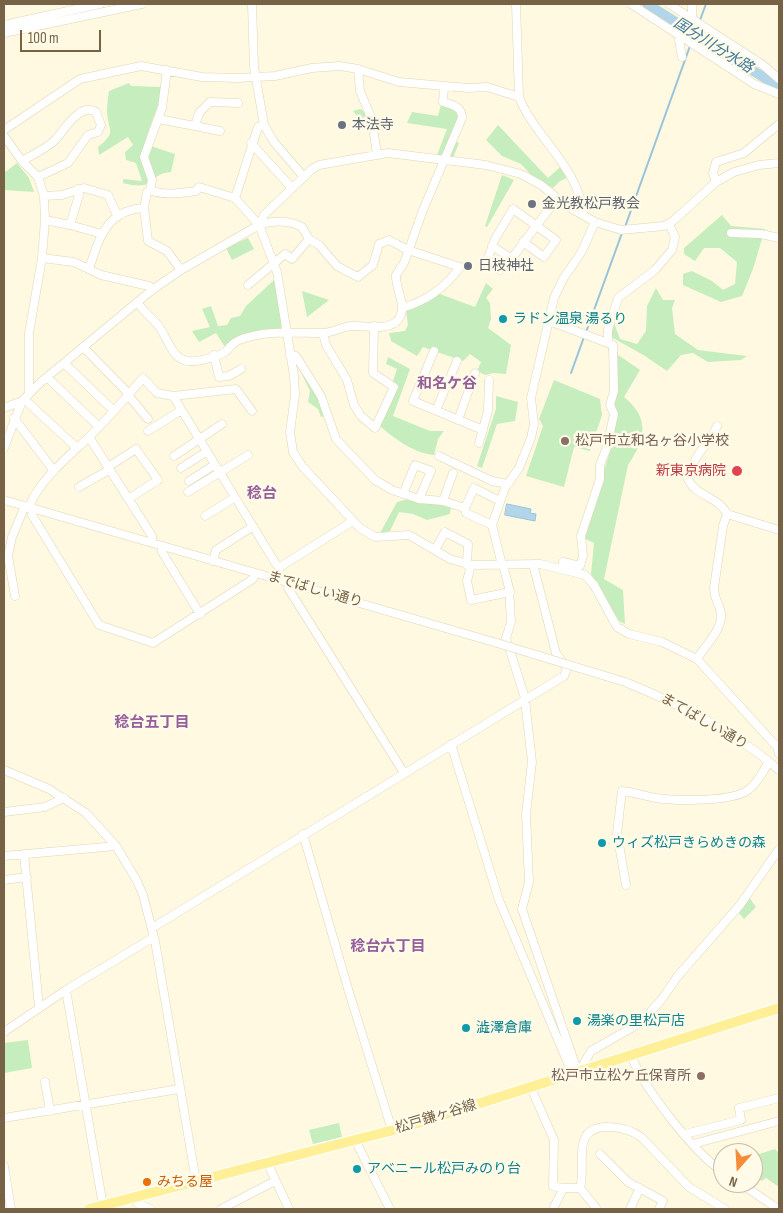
<!DOCTYPE html>
<html>
<head>
<meta charset="utf-8">
<style>
	body { margin:0 }
	#map { position:relative; width:783px; height:1213px; overflow:hidden; background:#fef9e0; font-family:"Sofia Sans Condensed",sans-serif }
	canvas { display:block }
	.frame { position:absolute; inset:0; border:5px solid #776245; pointer-events:none }
	.north { position:absolute; left:713px; top:1143px; width:50px; height:50px; box-sizing:border-box; background:#fffbe8; border:1px solid #c9bea7; border-radius:50%; rotate:199deg; font-size:14px; font-weight:700; line-height:20px; text-align:center; color:#776245 }
	.north::after { content:''; display:block; margin:auto; width:18px; height:22px; background:#f58c38; clip-path:polygon(50% 0,100% 100%,50% 72%,0 100%) }
	.scale { position:absolute; left:20px; top:30px; width:81px; height:22px; box-sizing:border-box; border:2px solid #776245; border-top:0; padding-left:6px; font-size:15px; line-height:18px; white-space:nowrap; color:#776245; -webkit-text-stroke:4px #fffbe8; paint-order:stroke }
</style>
</head>
<body>
<div id="map">
<canvas width="783" height="1213"></canvas>
<div class="frame"></div>
<div class="north">N</div>
<div class="scale">100 m</div>
</div>
<script>
const ctx = document.querySelector('canvas').getContext('2d');
ctx.lineJoin = 'round';
function paint(path, color) { ctx.fillStyle = color; ctx.fill(path, 'evenodd'); }
function stroke(path, color, width, dash) { ctx.strokeStyle = color; ctx.lineWidth = width; ctx.lineCap = dash ? 'butt' : 'round'; ctx.setLineDash(dash || []); ctx.stroke(path); }
function drawText(font, color, halo, rows, align = 'center') {
  ctx.font = font + ' "Sofia Sans Condensed","Noto Sans JP",sans-serif'; ctx.lineWidth = 5; ctx.setLineDash([]); ctx.textBaseline = 'middle'; ctx.strokeStyle = halo; ctx.fillStyle = color; for (const [text, x, y, turn = 0] of rows) {
    ctx.save(); ctx.translate(x, y); ctx.rotate((+turn || 0) * Math.PI / 180); ctx.textAlign = isNaN(turn) ? turn : align; if (halo) ctx.strokeText(text, 0, 0); ctx.fillText(text, 0, 0); ctx.restore();
  }
}
const green = new Path2D(`
	M129,83L131,86L162,87C160,107 149,124 145,144L175,154L171,172C147,174 157,192 123,183V179L142,181L136,163L126,160L125,152L133,145L128,137L99,155L98,147C118,131 108,132 107,112C107,105 108,97 109,91Z
	M441,104L456,108L461,115L451,139L459,143L453,158L437,155L447,129L407,123L412,112L438,116Z
	M360,109L365,112L369,128L367,129L353,111Z
	M498,125L548,178L560,167L567,178L560,181L553,188L532,176L521,164L502,156L486,140Z
	M17,163L29,178L34,192L4,190V173Z
	M502,175L514,180L487,227L485,226Z
	M722,215L731,226L765,229L753,269L742,296L721,302L683,285V274L692,271L712,281L723,290L735,284L737,262L720,248H704L695,261L684,254V248Z
	M248,238L254,249L232,260L226,248Z
	M275,279L282,323L280,331L234,338L225,347L216,333L199,342L192,331L210,327L202,309L211,306L218,326L227,325L231,318L240,316L246,306Z
	M486,283L493,289L486,298L490,303L491,319L488,328L511,345L506,374L493,373L485,375L477,371L481,362L470,354L463,361L423,347L417,356L391,341L389,333L405,331L408,325L406,310L437,293L475,307Z
	M656,288L663,300H675L672,308L675,334L698,350L747,356L741,360L708,362L693,353L681,355L667,371L645,356L613,338L610,330L614,323L620,339L637,344L646,331L647,306Z
	M302,291L329,300L307,317Z
	M608,348L640,370L624,397C650,418 646,439 628,465L604,579L623,590L625,624L619,621L591,574L594,543L583,538L611,448L618,415L611,401L617,390Z
	M388,357L410,369L393,416L430,431H444L438,439L434,455C414,453 394,439 379,425L397,369L386,364Z
	M298,366L319,397L325,416L321,417L318,409L308,402L310,391Z
	M554,380L600,399L602,415L590,451L574,447L564,487L526,476L543,426L539,419Z
	M496,396L518,402L515,421L497,424L482,468L477,466L496,409Z
	M408,499L451,506L450,514L427,520L413,514L399,512L390,531L380,533L397,502Z
	M749,897L756,907L744,919L738,912Z
	M28,1040L32,1068L4,1073V1043Z
	M339,1123L342,1137L313,1144L309,1130Z
	M775,1149L779,1153V1187L766,1178L762,1181L753,1176V1156Z`);
const water = new Path2D(`
	M507,504L531,509L530,513L536,514L535,521L505,515Z`);
const stream = new Path2D(`
	M700,20L706,4
	M692,41L698,25
	M625,227L690,46
	M586,332L622,233
	M571,373L584,337`);
const river = new Path2D(`
	M647,4L779,87`);
const minor = new Path2D(`
	M252,4L254,67L264,125L274,142L303,176
	M516,4L519,97
	M631,4L754,84L779,94
	M669,4L763,65L779,79
	M4,25L100,4
	M4,33L142,4
	M682,57L679,40L692,18V4
	M358,69L360,91L372,120L377,155
	M158,119L195,126
	M4,130L80,79L141,66L202,77L237,78L275,76L312,68L340,66L358,69L399,82L468,88L487,87L519,97C535,138 580,168 583,215
	M220,131L195,126L199,113L210,102L238,103
	M4,136L22,161L38,177L44,196L45,220L42,258L29,333V393
	M251,143L291,187
	M22,161C32,155 46,149 55,140C65,130 79,102 96,112L101,125L98,132L88,135L68,163L38,177
	M716,182L713,173L716,162L744,153L779,124
	M150,190L152,180L144,157L162,108L167,70
	M44,196L62,195L84,188L108,195L117,215
	M235,198L258,127L264,125
	M144,208L148,241L167,251L181,270
	M45,220L70,225L79,195L78,189
	M70,225L102,234
	M259,225L264,215L312,169L319,165L388,153L486,165L521,174L541,185L567,206L595,222L621,230L664,226L673,221L716,182L734,172L759,165L779,163
	M731,233L761,234L779,238
	M523,242L544,257L556,240L513,209L495,239L487,261L500,270L509,257L512,258C527,238 542,218 558,198
	M492,246L509,257
	M42,258L74,262L101,275L149,286L152,290
	M89,269C99,239 106,210 144,208L147,192L150,190C165,196 180,193 196,191L199,187L235,198L259,225L277,272L294,376L295,395L290,432L293,452L302,466L360,528L375,537L409,535L450,559L471,565L540,564L585,575L594,585L617,627L629,634L662,642L697,659L777,747L779,754
	M248,285L285,254L292,259L309,239
	M137,302C143,311 150,316 157,324C166,334 171,356 184,360C193,364 217,357 225,352C232,346 232,342 242,339C267,330 295,333 322,333C332,333 341,327 351,326C365,325 384,331 396,322C410,310 395,290 396,275L404,263L423,210L462,118C462,106 452,105 443,102L444,87
	M549,321L613,345L614,391L610,405L614,414L607,447L600,465V479L581,536L583,556L580,566L563,562L562,568
	M323,333L326,345L347,380L354,405L361,416L375,428L394,387L373,373L374,326
	M608,343V330L618,298L655,270L672,250L675,237L669,224
	M83,347L129,394
	M434,351L413,401L483,430
	M214,355L219,377L229,376L241,369
	M290,356H296L321,396L336,439L375,480L392,490L419,499L443,501L465,508L466,513L492,525
	M64,363L114,411
	M47,377L99,427
	M128,395L148,419
	M173,396L236,389L252,411
	M24,399L77,448
	M4,408L22,401
	M436,410L457,361
	M14,418L54,471
	M458,420L475,373
	M717,426C709,444 691,458 688,479C695,496 719,497 727,514
	M148,431L180,411
	M89,437L152,536V543
	M479,443L488,411L489,380
	M4,448L22,401L41,382L152,290L181,270L259,225C274,220 288,220 302,227L309,239L319,245L337,266L358,277L373,265L379,244L389,240L408,250L460,267C446,287 426,301 402,308
	M174,456L222,424
	M439,456L492,481L508,484
	M108,467L136,449L158,480L128,499
	M181,468L206,452
	M189,481L214,465
	M79,487L109,470
	M188,492L248,455
	M403,494L415,465L431,471L419,499
	M4,500L497,643
	M443,501L453,473
	M29,508C37,482 69,456 88,438C108,419 125,398 143,378L157,393L173,396L276,564L280,567L276,579
	M465,508L474,488L500,501
	M33,509L32,515L99,625L153,643L253,579L255,573
	M205,516L234,498
	M163,546L162,552L200,614
	M435,550L445,532L468,544L467,565
	M213,561L216,550L252,527
	M471,565L467,581L471,600L510,592
	M502,565L492,525L505,488L519,468L531,438L534,424L531,398L554,298L563,279L581,253L595,222
	M503,565L509,588L511,622L506,638L525,698
	M280,567L353,521
	M289,582L288,588L404,773
	M15,596L8,556L12,537L25,506
	M697,659C704,647 723,629 721,614C720,605 714,599 714,588L723,526L727,514L779,530
	M625,682C679,704 734,731 779,770
	M525,700L532,762L526,814L529,882L522,909L578,1073
	M451,744L499,900L573,1075
	M4,770L49,789L86,813L116,846L137,881L143,895L155,941L196,1181
	M4,812L45,807L64,798
	M303,834L349,992L392,1130
	M24,854L39,1007
	M4,856L116,846
	M4,880L27,877
	M626,885L617,833L622,791C633,792 645,796 656,798C676,801 733,802 748,790C758,783 763,771 769,762
	M152,928L564,676L567,669L556,653L533,564
	M66,990L103,1206
	M4,1032L66,990L154,937
	M631,1056C645,1089 693,1152 723,1172
	M578,1073L591,1051L640,1023L662,999L677,977L740,905L779,849
	M45,1082L50,1111
	M531,1088L554,1140L553,1186L561,1188H580L597,1209
	M4,1118L179,1089
	M685,1134L741,1120L739,1108L779,1098
	M355,1140L390,1209
	M693,1144L779,1121
	M600,1154L628,1182L663,1201L659,1209
	M267,1162L289,1209
	M4,1166L11,1209
	M740,1183L778,1209
	M580,1188C587,1168 569,1126 608,1127C620,1127 631,1130 641,1137L689,1187L725,1209
	M134,1198L137,1203L150,1209
	M221,1209L275,1181
	M553,1209L563,1189
	M630,1209L640,1188`);
const major = new Path2D(`
	M89,1209L405,1127L779,1008`);
const minorBridge = new Path2D(`
	M497,643L625,682`);
const markers = [
	[342,125,5,"#6b7280"],
	[532,204,5,"#6b7280"],
	[468,266,5,"#6b7280"],
	[503,319,5,"#0f9aa8"],
	[565,441,5,"#8d6e63"],
	[737,471,6,"#e0444e"],
	[602,843,5,"#0f9aa8"],
	[577,1021,5,"#0f9aa8"],
	[466,1028,5,"#0f9aa8"],
	[701,1076,5,"#8d6e63"],
	[357,1169,5,"#0f9aa8"],
	[147,1182,5,"#e8710a"]
];
const worshipNames = [
	["本法寺",352,125],
	["金光教松戸教会",542,204],
	["日枝神社",478,266]
];
const cultureNames = [
	["ラドン温泉 湯るり",513,319],
	["ウィズ松戸きらめきの森",612,843],
	["湯楽の里松戸店",587,1021],
	["澁澤倉庫",476,1028],
	["アベニール松戸みのり台",367,1169]
];
const educationNames = [
	["松戸市立和名ヶ谷小学校",575,441],
	["松戸市立松ケ丘保育所",691,1076,"right"]
];
const healthNames = [
	["新東京病院",726,471]
];
const streetNames = [
	["までばしい通り",315,590,16],
	["まてばしい通り",704,722,30],
	["松戸鎌ヶ谷線",436,1117,-17]
];
const foodNames = [
	["みちる屋",157,1182]
];
const waterNames = [
	["国分川分水路",713,46,32]
];
const neighbourhoodNames = [
	["和名ケ谷",447,384],
	["稔台",262,494],
	["稔台五丁目",152,723],
	["稔台六丁目",388,947]
];
paint(green, '#c6edbd');
paint(water, '#b2d5ea');
stroke(water, '#98c3dc', 1);
stroke(stream, '#98c3dc', 2);
stroke(river, '#b2d5ea', 10);
stroke(minor, '#e1d4b8', 9);
stroke(major, '#fff', 12);
stroke(minor, '#fff', 8);
stroke(major, '#ffef96', 10);
stroke(minorBridge, '#e1d4b8', 9, []);
stroke(minorBridge, '#fff', 8);
for (const [x, y, r, color] of markers) { const dot = new Path2D(); dot.arc(x, y, r, 0, 2 * Math.PI); ctx.fillStyle = color; ctx.fill(dot); stroke(dot, '#fffbe8', 2); }
drawText('14px', '#5b616d', '#fffbe8', worshipNames, 'left');
drawText('14px', '#0d838f', '#fffbe8', cultureNames, 'left');
drawText('14px', '#785e54', '#fffbe8', educationNames, 'left');
drawText('14px', '#be3a42', '#fffbe8', healthNames, 'right');
drawText('14px', '#776245', '#fffbe8', streetNames);
drawText('14px', '#c56008', '#fffbe8', foodNames, 'left');
drawText('italic 15px', '#41799c', '#fffbe8', waterNames);
drawText('bold 15px', '#955f9c', '#fffbe8', neighbourhoodNames);
</script>
</body>
</html>
